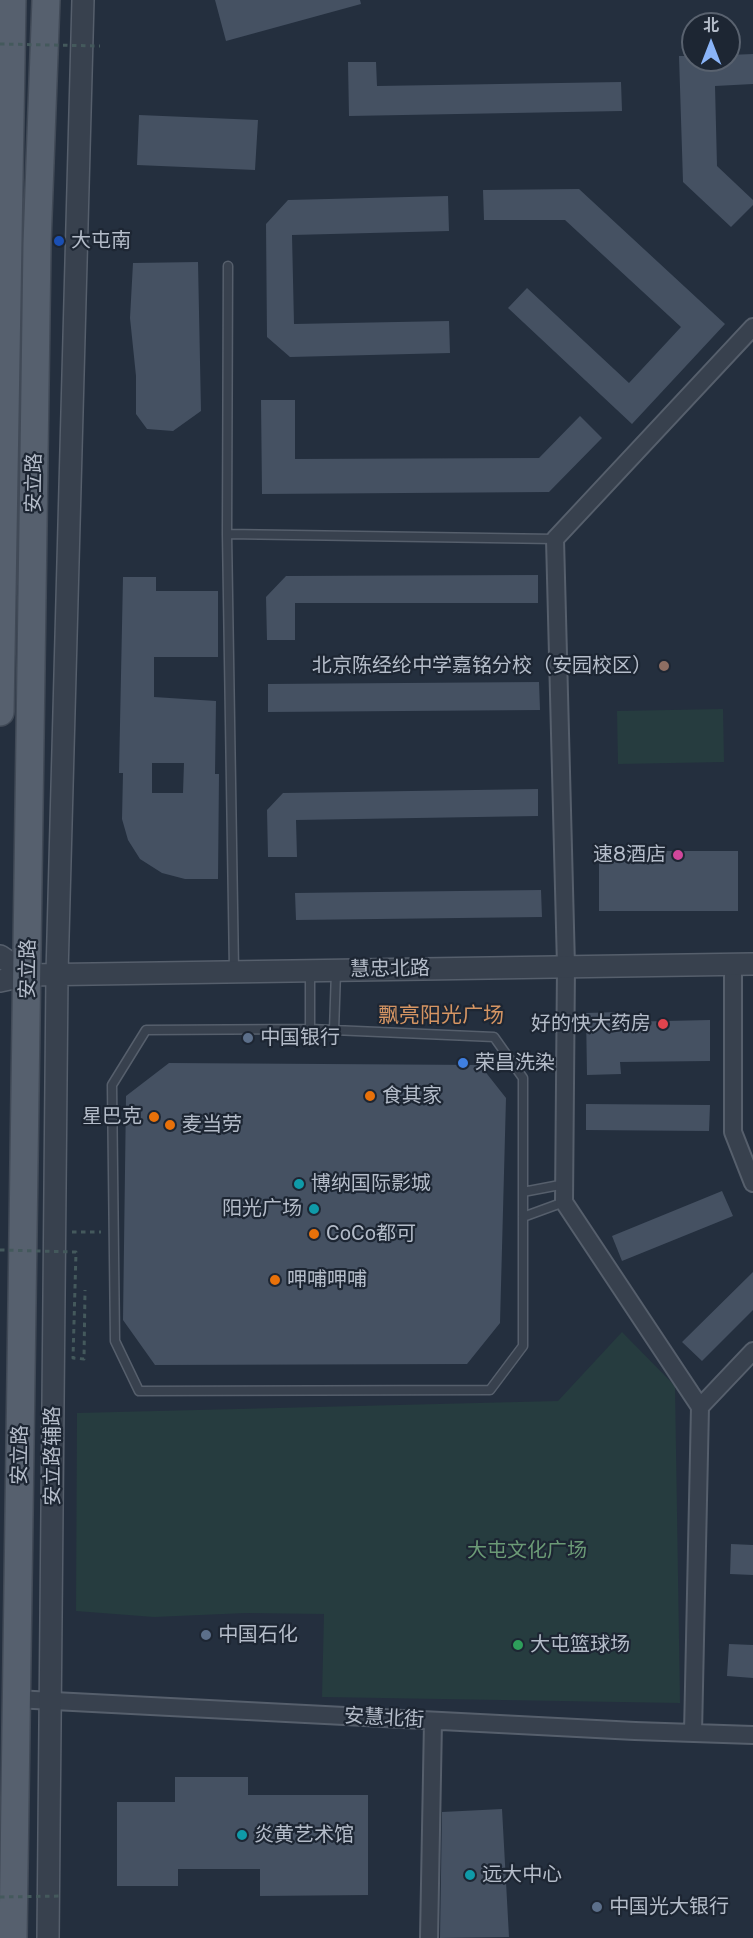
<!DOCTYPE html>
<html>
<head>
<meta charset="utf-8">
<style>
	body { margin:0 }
	#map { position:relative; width:753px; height:1938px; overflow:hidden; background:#242f3e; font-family:"Public Sans","Noto Sans SC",sans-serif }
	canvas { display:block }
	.north { position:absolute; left:681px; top:12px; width:60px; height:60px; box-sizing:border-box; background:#1d2633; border:2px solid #59626f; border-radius:50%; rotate:0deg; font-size:16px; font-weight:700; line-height:24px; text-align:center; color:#b4bcc9 }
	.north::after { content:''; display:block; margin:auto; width:21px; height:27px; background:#8ab4f8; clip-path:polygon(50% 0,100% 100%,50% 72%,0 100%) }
</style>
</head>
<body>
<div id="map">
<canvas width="753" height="1938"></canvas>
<div class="north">北</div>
</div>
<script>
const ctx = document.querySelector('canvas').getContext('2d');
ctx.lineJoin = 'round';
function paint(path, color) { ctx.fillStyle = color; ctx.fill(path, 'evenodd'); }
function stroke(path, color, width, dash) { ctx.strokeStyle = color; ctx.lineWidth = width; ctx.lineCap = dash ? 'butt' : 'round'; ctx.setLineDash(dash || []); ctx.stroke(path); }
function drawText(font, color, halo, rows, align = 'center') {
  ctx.font = font + ' "Public Sans","Noto Sans SC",sans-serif'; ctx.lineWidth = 4.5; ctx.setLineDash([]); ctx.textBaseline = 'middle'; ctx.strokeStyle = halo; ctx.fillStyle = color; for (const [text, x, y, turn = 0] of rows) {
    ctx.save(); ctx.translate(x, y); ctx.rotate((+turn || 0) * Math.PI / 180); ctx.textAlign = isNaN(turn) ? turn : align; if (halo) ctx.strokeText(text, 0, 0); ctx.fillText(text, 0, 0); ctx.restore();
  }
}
const green = new Path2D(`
	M723,709L724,762L618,764L617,711Z
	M622,1332L675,1386L680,1703L322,1697L324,1614L246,1613L154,1617L76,1611L77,1413L558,1401Z`);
const building = new Path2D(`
	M215,0H360L361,4L226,41Z
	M753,54V84L715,86L717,166L753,200V205L731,227L683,182L679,56H693V60H729V55Z
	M348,62H376L377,86L621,82L622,111L349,116Z
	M139,115L258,120L255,170L137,165Z
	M579,189L725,324L632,424L508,308L527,288L629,383L681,327L565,220H484L483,190Z
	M448,196L449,231L292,235L294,324L449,321L450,353L290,357L267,337L266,224L288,200Z
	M198,262L201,411L173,431L147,429L136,414V376L130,318L133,263Z
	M261,400H295V459L539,458L580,416L602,438L549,492L262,494Z
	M538,575V603H295V640H267L266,597L286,576Z
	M123,577H156V591H218V657H154V697L216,701L215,774H219L218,879H185L162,873L140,859L128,840L122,819L123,773H119ZM152,763H184L183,793H152Z
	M539,682L540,710L268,712V684Z
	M538,789V816L296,820L297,857H268L267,810L283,793Z
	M599,851H738V911H599Z
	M541,890L542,917L296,920L295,893Z
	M620,1012V1022L710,1020V1061L620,1062L621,1074L587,1075L586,1013Z
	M169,1063L480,1065L506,1098L500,1323L467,1364L155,1365L123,1320L126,1096Z
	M586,1104L710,1105L709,1131L586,1130Z
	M722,1191L733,1216L622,1261L612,1236Z
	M753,1272V1310L702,1361L682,1342Z
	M731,1544L753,1545V1575L730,1574Z
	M729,1644L753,1645V1678L727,1676Z
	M175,1777H248V1795H368V1895L260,1896V1869H178V1886H117V1802H175Z
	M502,1809L509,1937L440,1938L442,1812Z`);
const path = new Path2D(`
	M72,1232H101`);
const service = new Path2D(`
	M228,266L227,534L234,970
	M227,534L555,539
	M310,971V1029
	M310,1029L494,1037L523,1078V1346L490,1390L139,1391L115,1341L112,1085L146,1030Z
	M334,1031L336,971
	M523,1192L565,1184
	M523,1217L564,1202`);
const minor = new Path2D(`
	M733,964V1132L753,1183
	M700,1407L753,1351
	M15,1699L635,1731L753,1735
	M693,1733L700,1407L564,1202L566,966L555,539L753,327
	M429,1938L433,1721`);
const tertiary = new Path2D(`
	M0,956L28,975
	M0,981L28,975L753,964
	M48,1938L57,974L83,0`);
const primary = new Path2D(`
	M0,712L12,0
	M13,1938L37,244L46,0`);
const pathBridge = new Path2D(`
	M0,44L100,46
	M0,1250L76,1252L73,1358L84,1359L85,1290
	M0,1897L63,1896`);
const markers = [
	[59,241,6,"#1a4fb4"],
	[664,666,6,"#8d6e63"],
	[678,855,6,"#d1479c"],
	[663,1024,6,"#e0444e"],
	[248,1038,6,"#5c6f8a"],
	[463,1063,6,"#3f7fe0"],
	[370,1096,6,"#e8710a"],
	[154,1117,6,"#e8710a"],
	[170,1125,6,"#e8710a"],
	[299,1184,6,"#0f9aa8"],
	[314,1209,6,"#0f9aa8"],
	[314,1234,6,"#e8710a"],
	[275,1280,6,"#e8710a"],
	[206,1635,6,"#5c6f8a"],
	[518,1645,6,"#2e9e5b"],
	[242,1835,6,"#0f9aa8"],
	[470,1875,6,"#0f9aa8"],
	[597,1907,6,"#5c6f8a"]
];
const poiNames = [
	["大屯南",71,241],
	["北京陈经纶中学嘉铭分校（安园校区）",652,666,"right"],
	["速8酒店",666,855,"right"],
	["好的快大药房",651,1024,"right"],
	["中国银行",260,1038],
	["荣昌洗染",475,1063],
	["食其家",382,1096],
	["星巴克",142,1117,"right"],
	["麦当劳",182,1125],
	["博纳国际影城",311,1184],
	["阳光广场",302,1209,"right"],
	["CoCo都可",326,1234],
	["呷哺呷哺",287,1280],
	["中国石化",218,1635],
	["大屯篮球场",530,1645],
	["炎黄艺术馆",254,1835],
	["远大中心",482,1875],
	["中国光大银行",609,1907]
];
const streetNames = [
	["安立路",34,483,-89],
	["安立路",28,969,-89],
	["慧忠北路",390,969,-1],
	["安立路",20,1455,-89],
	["安立路辅路",53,1456,-90],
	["安慧北街",384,1718,3]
];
const parkNames = [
	["大屯文化广场",527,1551]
];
const neighbourhoodNames = [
	["飘亮阳光广场",441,1016]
];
paint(green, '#263c3f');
paint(building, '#455162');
stroke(service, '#565f6c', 11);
stroke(minor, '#565f6c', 20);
stroke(tertiary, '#565f6c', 24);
stroke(primary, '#414a57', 30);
stroke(path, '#44595c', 3, [4.5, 4.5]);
stroke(service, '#38414e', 8);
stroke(minor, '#38414e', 16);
stroke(tertiary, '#38414e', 21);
stroke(primary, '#56606e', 27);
stroke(pathBridge, '#44595c', 3, [4.5, 4.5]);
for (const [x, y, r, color] of markers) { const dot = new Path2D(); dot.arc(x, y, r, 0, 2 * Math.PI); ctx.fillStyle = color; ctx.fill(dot); stroke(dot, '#1d2633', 2); }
drawText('20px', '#b4bcc9', '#1d2633', poiNames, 'left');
drawText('20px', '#b4bcc9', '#1d2633', streetNames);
drawText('20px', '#6b9a76', '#1d2633', parkNames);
drawText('21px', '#d59563', '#1d2633', neighbourhoodNames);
</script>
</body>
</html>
